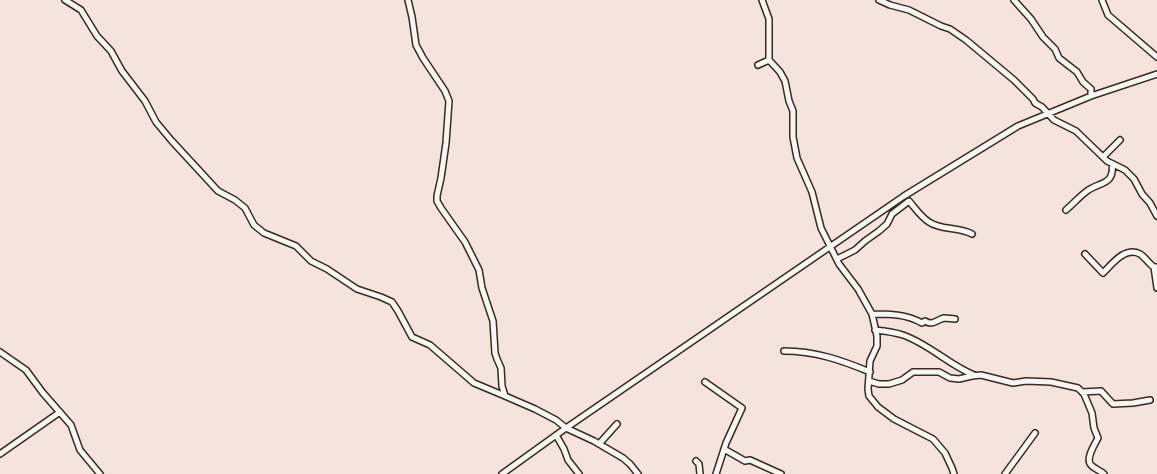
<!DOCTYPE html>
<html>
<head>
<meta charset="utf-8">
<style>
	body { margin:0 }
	canvas { display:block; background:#f5e3dd }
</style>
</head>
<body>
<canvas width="1157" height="474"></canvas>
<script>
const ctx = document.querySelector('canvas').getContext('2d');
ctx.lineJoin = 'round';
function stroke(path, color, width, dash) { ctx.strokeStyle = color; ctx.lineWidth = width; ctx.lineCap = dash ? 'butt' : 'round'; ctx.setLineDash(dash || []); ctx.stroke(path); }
const minor = new Path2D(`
	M65,0L81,10L97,36L111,51L122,71L145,101L156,122L171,140L218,191L235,200L245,208L254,225L264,233L296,246L311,261L327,269L357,289L381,297L392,302L398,311L412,337L430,345L474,383L505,396
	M408,0L412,17L416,45L423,58L445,91L449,101L446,143L441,178L437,196V201L441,208L465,242L479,270L482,288L493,321L495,353L497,359L501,368L502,386L505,396L535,409L556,420L566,428L594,441L623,458L630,464L638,474
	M762,0L769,19V60
	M879,0L890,5L909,10L941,26L950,29L966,40L1014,80L1033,99L1035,103L1042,107L1054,120L1076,131L1107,161L1125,170L1134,179L1142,194L1150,203L1157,216
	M1014,0L1031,19L1043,37L1055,49L1059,58L1077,72L1083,82L1091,89V96
	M1102,0L1108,15L1157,57
	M758,65L769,60L780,72L785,81L789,101L793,111V137L797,158L812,192L821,228L839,264L858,289L872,314L877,336V346L870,361L868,389L869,396L878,407L894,419L933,439L945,453L952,468L954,474
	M1103,157L1120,140
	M1066,210C1073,204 1080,196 1087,191C1099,182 1115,185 1112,164
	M1085,254L1103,273C1112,264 1125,246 1140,254C1145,257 1149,264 1154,267H1157
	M837,259L855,250L865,241L879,231L887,224L892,214L909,201C915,208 921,217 929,222C940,230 959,227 972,234
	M1154,267L1157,288
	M872,314C890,314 906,314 922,323L925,321C933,326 936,320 944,318C948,318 952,319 955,319
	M875,330C885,331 894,332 903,335C929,344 949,365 974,375
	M784,351C815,351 841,360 870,372
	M0,352L26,370L43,393L71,425L80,450L100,474
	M869,381L879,384H889L902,380L913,372H939L950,378L959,379L972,376L981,375L1013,383L1026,381L1051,382L1078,388L1084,394L1092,413L1094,428L1098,438C1095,444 1085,459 1091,465C1094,469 1100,470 1104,474
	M705,382L742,408L726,443L716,474
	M1082,392L1101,391L1113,404L1133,403L1150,400
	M556,435L564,449L568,460L579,474
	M599,444L617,424
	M724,449L745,461L750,460L781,474
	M0,454L60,412
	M696,461L699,464L700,474
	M502,474L566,428L904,196L1018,126L1091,96L1157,74
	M1005,474L1035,433`);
stroke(minor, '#3b2a1e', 8);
stroke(minor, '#f6f6f2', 5);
</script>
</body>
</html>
